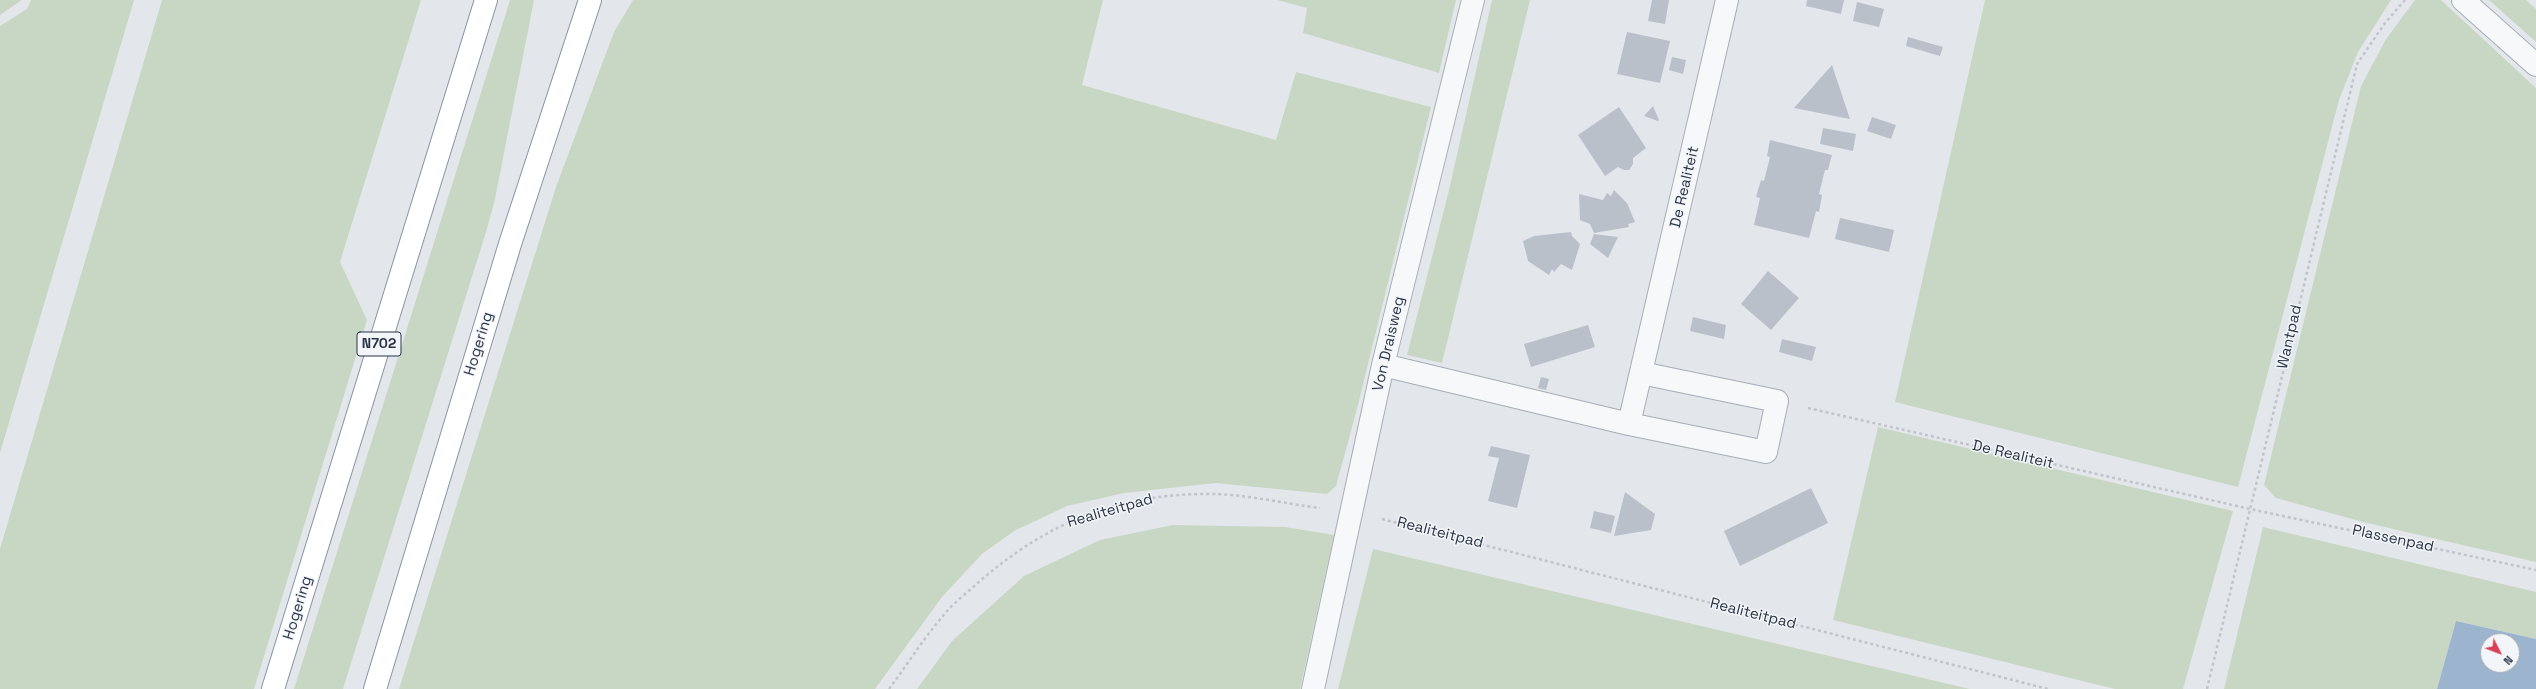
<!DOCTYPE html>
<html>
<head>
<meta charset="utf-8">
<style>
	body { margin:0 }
	#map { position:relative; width:2536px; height:689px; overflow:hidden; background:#e3e7ec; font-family:"Space Grotesk",sans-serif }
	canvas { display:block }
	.north { position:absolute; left:2480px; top:633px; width:40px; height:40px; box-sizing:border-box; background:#f3f6f9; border:1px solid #a2a8b1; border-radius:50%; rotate:132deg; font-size:11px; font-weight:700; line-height:16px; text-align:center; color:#293446 }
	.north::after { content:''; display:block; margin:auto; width:14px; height:18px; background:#d94056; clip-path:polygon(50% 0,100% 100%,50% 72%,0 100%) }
</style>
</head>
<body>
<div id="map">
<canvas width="2536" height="689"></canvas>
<div class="north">N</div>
</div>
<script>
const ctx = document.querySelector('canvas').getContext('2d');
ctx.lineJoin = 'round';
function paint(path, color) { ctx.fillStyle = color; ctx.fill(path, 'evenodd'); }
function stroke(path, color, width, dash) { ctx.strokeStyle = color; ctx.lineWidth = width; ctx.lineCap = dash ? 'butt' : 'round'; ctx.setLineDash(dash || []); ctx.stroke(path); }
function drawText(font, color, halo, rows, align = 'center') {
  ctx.font = font + ' "Space Grotesk",sans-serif'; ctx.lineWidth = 3; ctx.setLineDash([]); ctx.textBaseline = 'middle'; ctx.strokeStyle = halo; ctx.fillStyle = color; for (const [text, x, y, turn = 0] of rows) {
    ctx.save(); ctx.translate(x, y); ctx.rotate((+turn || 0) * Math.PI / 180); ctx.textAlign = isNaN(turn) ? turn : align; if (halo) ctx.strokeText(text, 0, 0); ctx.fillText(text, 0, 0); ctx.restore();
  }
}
const green = new Path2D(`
	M0,0H22L0,15Z
	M31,0H134L0,453V26L27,9Z
	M162,0H421L340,262L367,320L254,689H0V549Z
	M510,0H534L495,199L486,232L343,689H294Z
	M633,0H1103L1082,85L1276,140L1296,72L1431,107L1358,405L1336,486L1327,494L1216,483L1124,493L1067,506L1014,531L982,554L942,597L875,689H399L556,187L614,32Z
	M1277,0H1456L1439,73L1303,33L1307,8Z
	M1492,0H1530L1442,363L1407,355L1449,190Z
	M1985,0H2391L2358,52L2339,100L2238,487L1895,402Z
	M2415,0H2441L2536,88V562L2363,522L2276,498L2264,485L2361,86L2386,39Z
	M2489,0H2526L2536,9V42Z
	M1878,427L2233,511L2183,689H2115L1833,620Z
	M1173,525L1285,527L1334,535L1300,689H917L952,641L1024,576L1100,540Z
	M2263,527L2536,592V639L2456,621L2437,689H2224Z
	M1373,549L1970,689H1338Z`);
const water = new Path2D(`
	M2456,621L2536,639V689H2437ZM2488,641H2512V665H2488Z`);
const building = new Path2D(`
	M1652,0H1669L1665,24L1648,21Z
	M1807,0H1844L1841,14L1806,6Z
	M1857,2L1884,9L1879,27L1853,21Z
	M1627,32L1670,41L1660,83L1617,74Z
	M1908,37L1943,47L1940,56L1906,46Z
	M1672,57L1686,60L1683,74L1669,70Z
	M1832,65L1850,119L1794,108Z
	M1653,106L1659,120L1658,121L1644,116Z
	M1619,107L1646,148L1633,158V164L1629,170H1624L1618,167L1605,176L1578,135Z
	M1872,117L1896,125L1891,139L1867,131Z
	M1823,128L1856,134L1853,151L1820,144Z
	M1770,140L1832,155L1828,170H1825L1819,194L1822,195L1819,212L1816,211L1809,238L1754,225L1760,198L1756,197L1761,180L1764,181L1770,157L1767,156Z
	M1614,190L1627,203L1635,222L1628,224L1629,227L1594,233L1590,224L1580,220L1579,194L1603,200L1607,193L1611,196Z
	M1840,218L1894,230L1889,252L1835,239Z
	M1571,232L1572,236L1580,244L1572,270L1561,264L1554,272L1552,269L1549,275L1528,261L1523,241L1534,236Z
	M1594,234L1618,237L1608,258L1590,244Z
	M1768,271L1799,298L1771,330L1741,304Z
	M1693,317L1726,325L1724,339L1690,331Z
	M1588,325L1595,347L1531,367L1524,344Z
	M1782,339L1816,347L1812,361L1779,352Z
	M1541,377L1549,379L1546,390L1538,388Z
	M1491,446L1530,455L1517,508L1488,501L1499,458L1488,456Z
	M1811,488L1828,523L1740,566L1724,531Z
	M1625,492L1655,514L1651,530L1614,536Z
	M1594,511L1615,516L1611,533L1590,528Z`);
const path = new Path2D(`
	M1808,408L2250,509L2536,570
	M1382,519L2048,689
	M889,689C907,665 923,639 943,616C953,603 968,592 980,581C1049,521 1121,493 1212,494C1244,494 1287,504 1320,508
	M2207,689L2357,64L2385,23L2405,0`);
const street = new Path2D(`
	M2463,0L2536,65
	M1383,365L1629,424L1727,0
	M1629,424L1766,452L1777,401L1641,373
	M1313,689L1383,365L1473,0`);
const highway = new Path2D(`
	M273,689L486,0
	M375,689L510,244L590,0`);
const shields = [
	[379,344,44]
];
const shieldNames = [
	["N702",379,344]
];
const streetNames = [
	["De Realiteit",1685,187,-77],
	["Wantpad",2290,337,-77],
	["Hogering",479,344,-73],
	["Von Draisweg",1389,344,-77],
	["De Realiteit",2013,455,13],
	["Realiteitpad",1110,511,-16],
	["Realiteitpad",1440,533,14],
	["Plassenpad",2393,539,12],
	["Hogering",298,608,-73],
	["Realiteitpad",1753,614,14]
];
paint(green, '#c8d7c3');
paint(water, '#9cb4ce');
paint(building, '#bac0ca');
stroke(street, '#a7aeb7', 24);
stroke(highway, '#8994a4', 24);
stroke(path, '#c1c5cb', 2.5, [3, 3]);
stroke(street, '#f6f8fa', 22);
stroke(highway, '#fff', 22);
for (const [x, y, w] of shields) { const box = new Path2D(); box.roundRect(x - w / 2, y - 12, w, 24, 3); ctx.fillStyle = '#f3f6f9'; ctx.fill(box); stroke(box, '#293446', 1); }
drawText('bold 14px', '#293446', null, shieldNames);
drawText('15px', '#293446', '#f3f6f9', streetNames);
</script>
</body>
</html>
